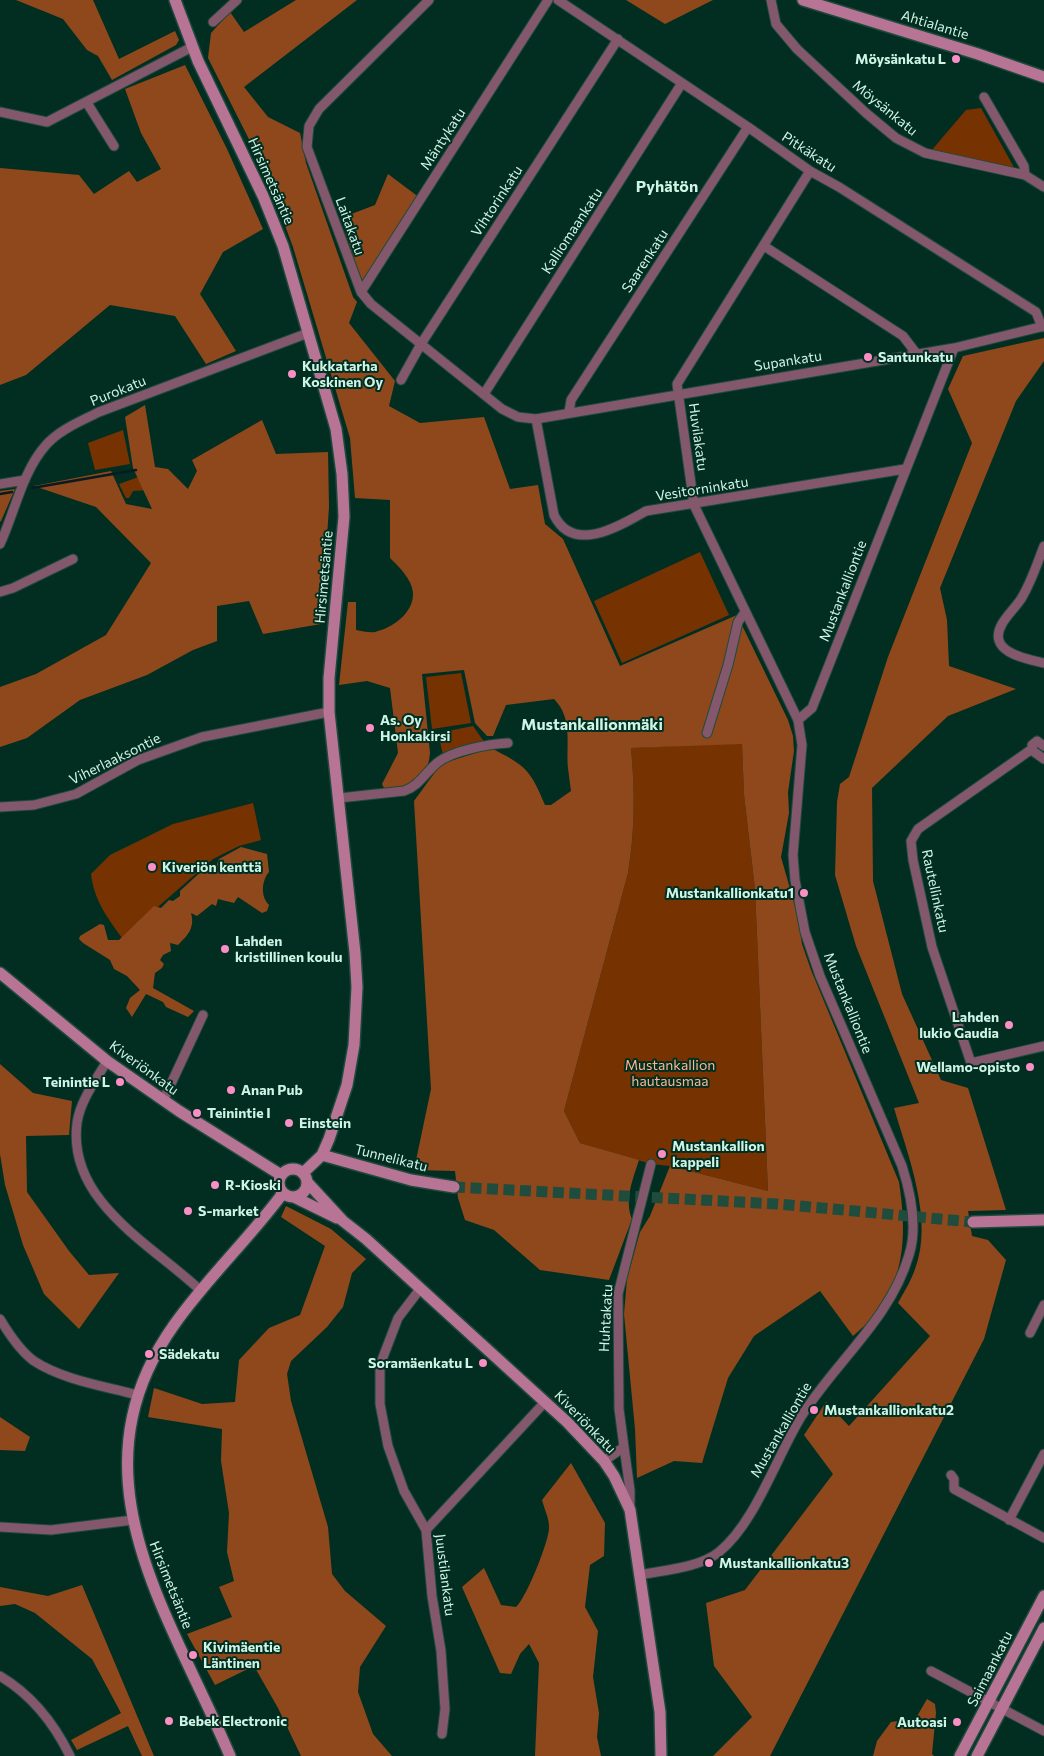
<!DOCTYPE html>
<html>
<head>
<meta charset="utf-8">
<style>
	body { margin:0 }
	canvas { display:block; background:#012e21 }
</style>
</head>
<body>
<canvas width="1044" height="1756"></canvas>
<script>
const ctx = document.querySelector('canvas').getContext('2d');
ctx.lineJoin = 'round';
function paint(path, color) { ctx.fillStyle = color; ctx.fill(path, 'evenodd'); }
function stroke(path, color, width, dash) { ctx.strokeStyle = color; ctx.lineWidth = width; ctx.lineCap = dash ? 'butt' : 'round'; ctx.setLineDash(dash || []); ctx.stroke(path); }
function drawText(font, color, halo, rows, align = 'center') {
  ctx.font = font + ' Commissioner,sans-serif'; ctx.lineWidth = 4; ctx.setLineDash([]); ctx.textBaseline = 'middle'; ctx.strokeStyle = halo; ctx.fillStyle = color; for (const [text, x, y, turn = 0] of rows) {
    ctx.save(); ctx.translate(x, y); ctx.rotate((+turn || 0) * Math.PI / 180); ctx.textAlign = isNaN(turn) ? turn : align; if (halo) ctx.strokeText(text, 0, 0); ctx.fillText(text, 0, 0); ctx.restore();
  }
}
const green = new Path2D(`
	M981,108L1016,171L931,151L966,110Z
	M123,430L130,464L95,470L88,443Z
	M144,475L149,490L133,491L129,498H126L119,484Z
	M700,552L729,615L622,663L594,601Z
	M461,673L471,723L432,729L426,677Z
	M473,726L485,743L443,755L438,733Z
	M742,743L744,795L755,889L768,1191L670,1166L651,1164L580,1143L564,1111L628,873C635,831 635,791 631,748Z
	M253,803L261,840L239,846L213,859L122,938C107,917 94,900 91,874L110,855L173,824Z`);
const forest = new Path2D(`
	M16,0H93L119,59L175,31L179,40L176,45L112,80L98,56L87,50L63,19Z
	M296,0H357L244,87L268,117L300,133L306,163L353,297L357,302L349,323L395,381L389,406L420,423L484,417L510,489L538,485L545,524L563,539L620,666L737,615L788,720L793,736L794,751L788,792L789,813L781,857L797,913L802,944L811,970L899,1182C906,1229 907,1275 875,1315C869,1322 861,1329 853,1336L820,1291L754,1336L728,1378L702,1463L674,1461L637,1478L635,1429L624,1314L627,1279L640,1232L650,1216L670,1166L768,1191L755,889L744,795L742,744L631,748C635,791 635,831 628,873L564,1111L580,1143L639,1160C633,1179 624,1200 632,1219L609,1280L540,1270L494,1230L465,1220L458,1198L455,1171L414,1170L431,1089L414,801L441,764L491,748C526,766 530,769 545,805H551L571,791C570,784 569,776 568,768C566,744 573,718 554,699L506,705L493,736H487L475,723L464,670L422,674L430,753C429,768 423,776 413,786L384,788L382,784L398,753L390,688L367,681L339,685L348,602H356V630C362,631 369,633 375,632C392,628 414,613 413,593C412,579 399,567 390,558V500L355,498L350,438L293,247L263,167L208,58L211,33L230,12L244,32Z
	M626,0H713L665,24Z
	M185,65L227,149L263,229L223,252L200,294L236,351L206,364L175,316L110,305L26,375L0,385V168L79,175L94,194L129,171L137,182L161,169L141,133L125,89Z
	M388,174L424,201L364,290L341,218L375,205Z
	M1044,338V361L1016,401L940,588L947,620L949,666L1016,689L948,716L872,788L873,881L902,994L941,1080L968,1088L1006,1210L968,1211L972,1236L988,1240L1006,1260L984,1339L770,1756H713L752,1717L714,1666L706,1603L745,1590L833,1474L804,1435L826,1402L849,1426L930,1336L898,1303C904,1292 911,1281 915,1269C934,1220 908,1156 894,1108L919,1103L856,946L835,875L837,802L840,784L849,777L888,657L972,443L948,389L963,356Z
	M145,405L155,467L168,469L188,489L197,471L192,460L262,420L276,454L328,452L329,507L321,624L263,634L249,601L217,606V641L193,650L147,675L80,700L27,738L0,747V687L36,674L106,635L151,563L96,507L34,486L111,471L126,504L152,509L133,468L125,417Z
	M15,489L1,521L0,522V491Z
	M241,847L267,854L269,872C262,880 260,896 269,905L267,911L262,913L238,897L234,903L218,899L216,906L212,904L197,916L191,913C195,928 188,935 178,945L170,943L171,951L163,955L160,960L164,964L162,968L155,973L153,988L194,1011L188,1017L166,1007L163,1002L146,994L132,1017L126,1008L130,998L140,990L127,976L114,969L110,960L83,943L79,939L80,936L100,924L104,925L108,940H119L154,906L161,908L169,900L173,901L180,896V891L206,867L211,868L213,874L219,859Z
	M0,1064L33,1093L72,1101L69,1135L26,1136L27,1192L69,1251L89,1275L119,1273L79,1329L44,1294L23,1245L5,1185L0,1154Z
	M286,1206L331,1229L366,1259L352,1273L343,1307L327,1327L291,1361L287,1374L291,1401L328,1527L332,1574L345,1591L386,1626L360,1667L358,1692L373,1734L392,1756H301L278,1708L254,1666L215,1685L187,1634L232,1617L219,1587L234,1581L227,1552L229,1513L221,1461L222,1429L148,1417L154,1388L202,1404L235,1402L239,1360L269,1328L300,1315L325,1246L281,1217Z
	M0,1417L30,1437L25,1451L0,1450Z
	M571,1463L605,1523L604,1556L590,1565L585,1607L598,1631L593,1677L599,1713L597,1737L601,1756H535L539,1663L529,1644L520,1654L511,1674L500,1673L462,1587L484,1568L501,1605L516,1607C526,1599 550,1539 549,1527C549,1518 544,1508 542,1500Z
	M82,1585L154,1756H142L128,1726L77,1750L71,1740L121,1713L92,1659L35,1613L15,1604L0,1606V1587L48,1596Z
	M927,1699L935,1704L936,1713L932,1754L934,1756H873L877,1741L891,1722L916,1718Z`);
const stream = new Path2D(`
	M32,488L136,470
	M0,494L12,492`);
const secondaryTunnel = new Path2D(`
	M454,1187L778,1204L973,1222`);
const street = new Path2D(`
	M429,0L319,109L309,126L307,147L361,292L371,304L502,409L518,417L536,419L954,348L1044,326
	M558,0L748,127L810,171L839,187L1036,312L1042,327
	M771,0L776,24L797,49L866,113L896,138L925,153L1025,175L1044,187
	M213,22L237,0
	M984,97L1024,166L1025,175
	M87,103L114,146
	M0,112L47,122L192,47
	M764,246L903,336L916,353
	M361,292L548,0
	M401,380L421,344L618,39
	M484,394L682,83
	M569,412L571,400L748,127
	M536,419L554,515C573,554 618,527 646,511L905,469
	M0,484L25,480
	M0,544C15,512 22,472 46,445C59,430 81,421 99,412L308,333
	M1044,546C1037,564 1031,583 1021,599C1015,608 1007,615 1002,624C986,652 1026,659 1044,663
	M0,592L13,588L73,559
	M798,720L812,708L954,348
	M707,733L728,665L738,622L745,612
	M1044,746L1037,741L1032,745L1033,751L1044,759
	M1032,749L918,829L911,841L913,860L932,947L971,1063L1044,1046
	M339,798L404,791C419,786 425,773 437,763C451,751 488,744 508,743
	M0,807L34,805L76,794L138,760L202,737L329,712
	M107,1061C96,1080 80,1101 77,1123C67,1202 153,1245 201,1291
	M163,1101L203,1015
	M420,1289L398,1318L380,1365V1404L388,1446L404,1491L426,1530L432,1596L441,1651L445,1709L442,1734
	M0,1319C9,1334 20,1351 34,1361C63,1380 104,1386 137,1395
	M1030,1333L1044,1305
	M624,1447L630,1490V1507
	M604,1461L624,1447L619,1409L618,1294L651,1164
	M951,1475L954,1479V1489L1044,1538
	M1009,1520L1044,1454
	M0,1527L51,1530L133,1520
	M426,1530L545,1402
	M639,1575C664,1570 699,1568 719,1552C755,1523 776,1458 801,1417C835,1362 890,1320 909,1255C918,1227 911,1194 902,1166L820,976L805,932L795,880L793,855L802,745L798,720L694,505L677,384L810,171
	M931,1671L1044,1731
	M0,1676C32,1695 54,1723 70,1756`);
const secondary = new Path2D(`
	M175,0L198,61L263,196L283,246L336,429L342,474L344,517L329,678V712L355,953L357,987L354,1045L347,1085L329,1139L322,1155L303,1173
	M803,0L978,54L1044,77
	M0,973L107,1061L179,1111L281,1175
	M322,1155L411,1180L454,1187
	M279 1183a14 14 0 1 1 28 0a14 14 0 1 1-28 0Z
	M307,1182L343,1221L366,1239L567,1422L604,1461L614,1476L630,1510L660,1712L661,1756
	M294,1197L337,1218
	M973,1222L1044,1220
	M230,1756C170,1613 67,1476 174,1325C207,1278 249,1239 283,1193
	M960,1756L1044,1596
	M977,1756L1044,1628`);
const markers = [
	[956,59,5,"#fb8fc5"],
	[868,357,5,"#fb8fc5"],
	[292,374,5,"#fb8fc5"],
	[370,728,5,"#fb8fc5"],
	[152,867,5,"#fb8fc5"],
	[804,893,5,"#fb8fc5"],
	[225,949,5,"#fb8fc5"],
	[1009,1025,5,"#fb8fc5"],
	[1030,1067,5,"#fb8fc5"],
	[120,1082,5,"#fb8fc5"],
	[231,1090,5,"#fb8fc5"],
	[197,1113,5,"#fb8fc5"],
	[289,1123,5,"#fb8fc5"],
	[662,1154,5,"#fb8fc5"],
	[215,1185,5,"#fb8fc5"],
	[188,1211,5,"#fb8fc5"],
	[149,1354,5,"#fb8fc5"],
	[483,1363,5,"#fb8fc5"],
	[814,1410,5,"#fb8fc5"],
	[709,1563,5,"#fb8fc5"],
	[193,1655,5,"#fb8fc5"],
	[169,1721,5,"#fb8fc5"],
	[957,1722,5,"#fb8fc5"]
];
const streetNames = [
	["Ahtialantie",935,25,17],
	["Möysänkatu",885,108,39],
	["Mäntykatu",443,139,-57],
	["Pitkäkatu",809,152,33],
	["Hirsimetsäntie",271,181,66],
	["Vihtorinkatu",497,201,-57],
	["Laitakatu",350,226,70],
	["Kalliomaankatu",572,231,-57],
	["Saarenkatu",645,261,-57],
	["Supankatu",788,361,-9],
	["Purokatu",118,391,-22],
	["Huvilakatu",698,437,82],
	["Vesitorninkatu",702,489,-9],
	["Hirsimetsäntie",324,577,-85],
	["Mustankalliontie",843,591,-69],
	["Viherlaaksontie",115,759,-26],
	["Rautellinkatu",935,891,78],
	["Mustankalliontie",848,1003,68],
	["Kiveriönkatu",144,1068,36],
	["Tunnelikatu",391,1158,14],
	["Huhtakatu",606,1318,-87],
	["Kiveriönkatu",585,1422,46],
	["Mustankalliontie",781,1430,-60],
	["Juustilankatu",445,1575,83],
	["Hirsimetsäntie",171,1585,68],
	["Saimaankatu",990,1669,-63]
];
const poiNames = [
	["Möysänkatu L",946,59,"right"],
	["Santunkatu",878,357],
	["Kukkatarha",302,366],
	["Koskinen Oy",302,382],
	["As. Oy",380,720],
	["Honkakirsi",380,736],
	["Kiveriön kenttä",162,867],
	["Mustankallionkatu1",794,893,"right"],
	["Lahden",235,941],
	["kristillinen koulu",235,957],
	["Lahden",999,1017,"right"],
	["lukio Gaudia",999,1033,"right"],
	["Wellamo-opisto",1020,1067,"right"],
	["Teinintie L",110,1082,"right"],
	["Anan Pub",241,1090],
	["Teinintie I",207,1113],
	["Einstein",299,1123],
	["Mustankallion",672,1146],
	["kappeli",672,1162],
	["R-Kioski",225,1185],
	["S-market",198,1211],
	["Sädekatu",159,1354],
	["Soramäenkatu L",473,1363,"right"],
	["Mustankallionkatu2",824,1410],
	["Mustankallionkatu3",719,1563],
	["Kivimäentie",203,1647],
	["Läntinen",203,1663],
	["Bebek Electronic",179,1721],
	["Autoasi",947,1722,"right"]
];
const parkNames = [
	["Mustankallion",670,1065],
	["hautausmaa",670,1081]
];
const quarterNames = [
	["Pyhätön",667,187],
	["Mustankallionmäki",592,725]
];
paint(green, '#763200');
paint(forest, '#8f481b');
stroke(stream, '#081a22', 2.5);
stroke(secondaryTunnel, '#204c3e', 11, [11, 5.5]);
stroke(street, '#1e4a3c', 11);
stroke(secondary, '#1e4a3c', 14);
stroke(street, '#83586c', 9);
stroke(secondary, '#b77495', 11);
for (const [x, y, r, color] of markers) { const dot = new Path2D(); dot.arc(x, y, r, 0, 2 * Math.PI); ctx.fillStyle = color; ctx.fill(dot); stroke(dot, '#012e21', 2); }
drawText('14px', '#cef4e5', '#012e21', streetNames);
drawText('bold 14px', '#cef4e5', '#012e21', poiNames, 'left');
drawText('14px', '#ffb58d', '#012e21', parkNames);
drawText('bold 16px', '#cef4e5', '#012e21', quarterNames);
</script>
</body>
</html>
